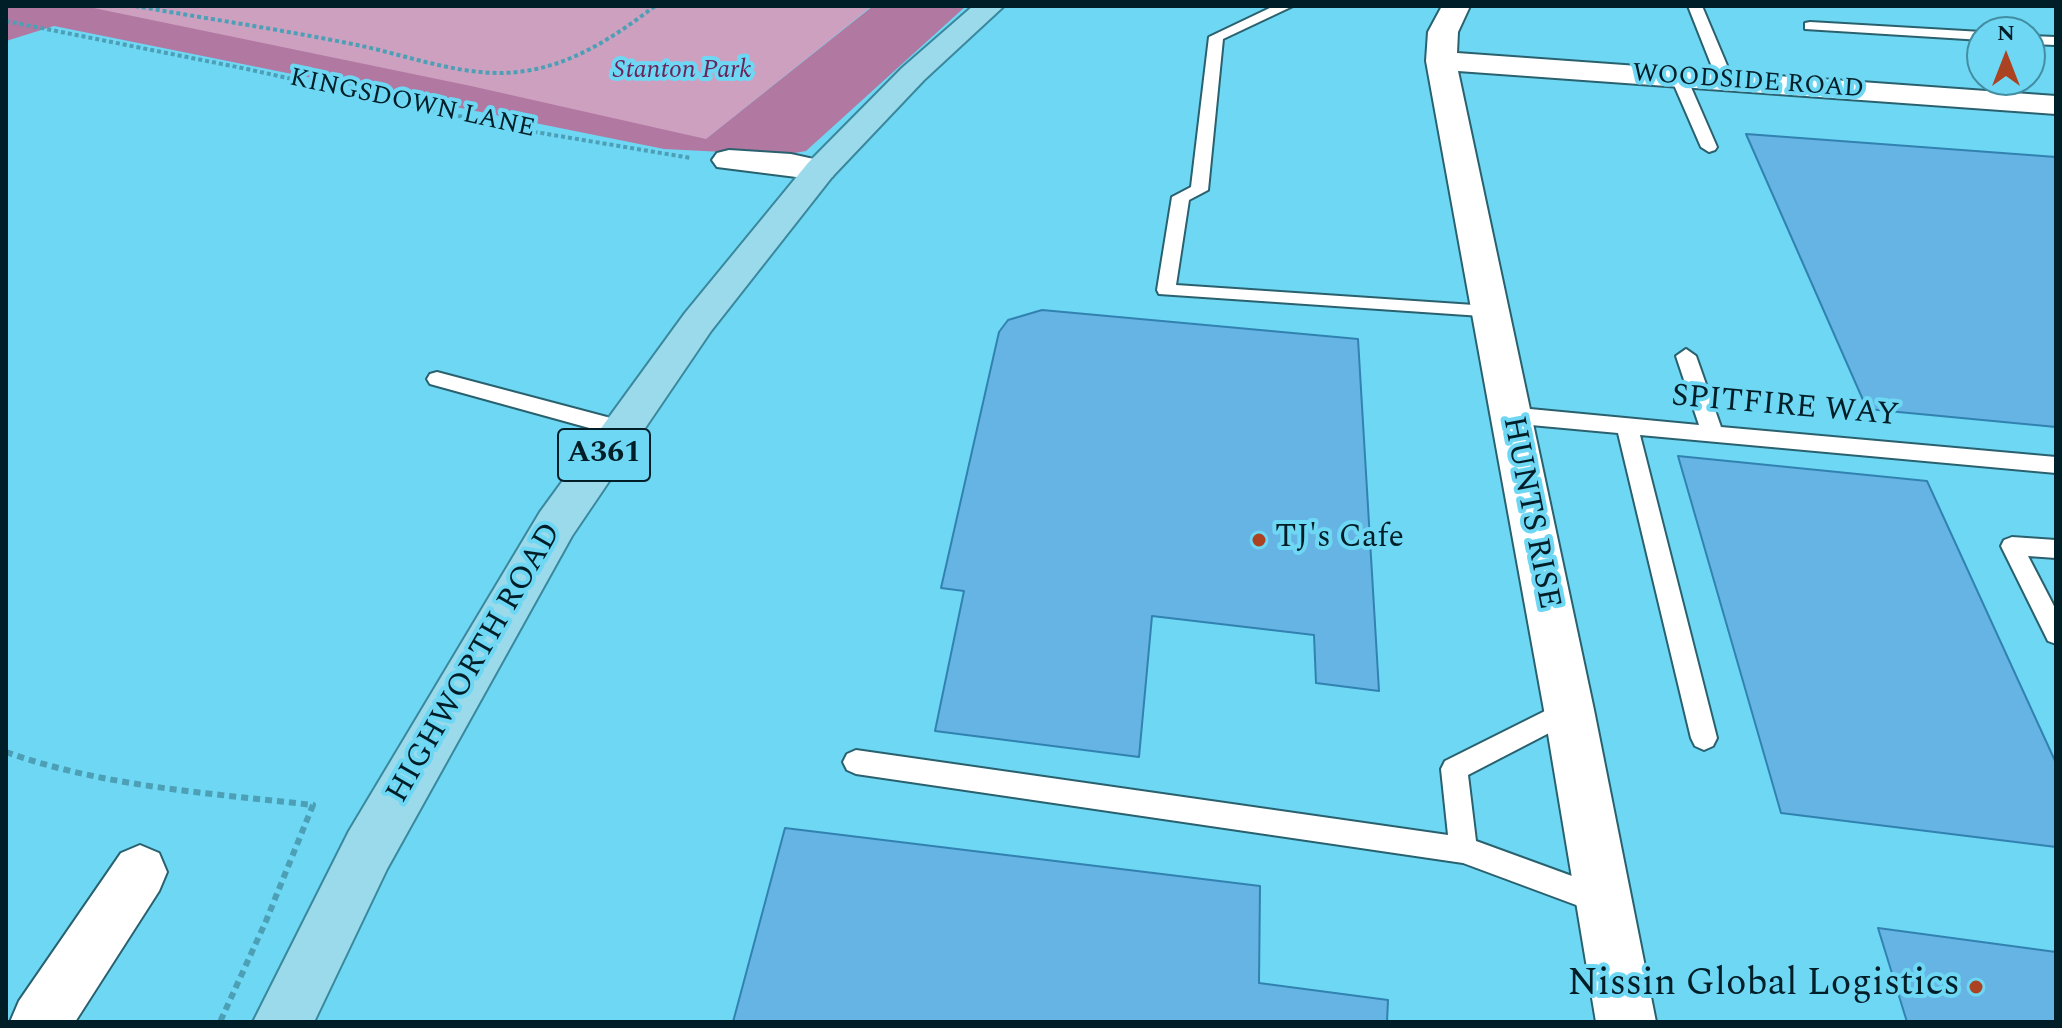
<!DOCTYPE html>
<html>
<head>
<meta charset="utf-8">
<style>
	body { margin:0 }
	#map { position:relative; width:2062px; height:1028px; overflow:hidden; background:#6ed7f3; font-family:Spectral,serif }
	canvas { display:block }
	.frame { position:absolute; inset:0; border:8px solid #001e27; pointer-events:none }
	.north { position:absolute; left:1966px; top:16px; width:80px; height:80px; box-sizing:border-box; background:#6ed7f3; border:2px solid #428da1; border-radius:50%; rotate:0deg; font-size:22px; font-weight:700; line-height:32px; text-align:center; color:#001e27 }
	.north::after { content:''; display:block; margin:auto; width:28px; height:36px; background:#ab4322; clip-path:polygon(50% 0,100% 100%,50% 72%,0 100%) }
</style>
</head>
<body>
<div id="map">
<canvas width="2062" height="1028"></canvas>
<div class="frame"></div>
<div class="north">N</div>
</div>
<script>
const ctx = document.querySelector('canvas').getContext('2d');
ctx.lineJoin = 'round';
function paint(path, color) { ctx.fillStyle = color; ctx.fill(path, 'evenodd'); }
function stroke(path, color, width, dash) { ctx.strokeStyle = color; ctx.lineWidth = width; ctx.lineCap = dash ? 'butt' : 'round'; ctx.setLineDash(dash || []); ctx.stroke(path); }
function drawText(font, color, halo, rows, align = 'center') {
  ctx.font = font + ' Spectral,serif'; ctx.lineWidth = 8; ctx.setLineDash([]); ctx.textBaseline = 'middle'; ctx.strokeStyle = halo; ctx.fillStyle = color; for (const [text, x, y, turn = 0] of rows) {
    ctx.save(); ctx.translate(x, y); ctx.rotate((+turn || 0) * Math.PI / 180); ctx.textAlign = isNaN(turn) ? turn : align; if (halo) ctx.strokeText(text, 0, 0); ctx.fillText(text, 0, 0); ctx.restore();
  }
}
const green = new Path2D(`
	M6,6H872L700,144Z`);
const forest = new Path2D(`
	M6,6H84L471,86L706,139L873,6H966L806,151L783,155L664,149L54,26L6,41Z`);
const building = new Path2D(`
	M1746,134L2056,157V427L1867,409Z
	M1042,310L1358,339L1379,691L1316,683L1314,635L1152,616L1139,757L935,731L964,591L941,588L999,332L1008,320Z
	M1678,456L1927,481L2056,763V847L1781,813Z
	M785,828L1260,886L1259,983L1388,1000L1387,1022H733Z
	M1878,928L2056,952V1022H1907Z`);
const pathFar1 = new Path2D(`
	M135,6C209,19 284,30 357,45C411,56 470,80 525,71C574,64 617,35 655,6
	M6,21L247,69L517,129L691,158`);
const path = new Path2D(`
	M6,752C104,787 210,793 313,805L266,921L220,1022`);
const lane = new Path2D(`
	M1274,6H1293L1223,39L1208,190L1189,200L1176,285L1489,306L1498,312L1496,317L1159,294L1157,290L1172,197L1191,187L1209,37Z
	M1688,6H1702L1734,82L1731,85H1721L1718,82Z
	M1810,22L1982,32H1984L1982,40L1805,29V23Z
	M2030,36L2056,37V45L2030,44Z
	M1679,73L1687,78L1717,147L1715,150L1709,152L1701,147L1671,78Z
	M1686,349L1696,356L1721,427L2056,457V473L1640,435L1717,738L1713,746L1704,750L1695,746L1691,738L1618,433L1509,423L1502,420L1499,415L1502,410L1509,407L1699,425L1676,356Z
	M437,372L622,421L629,424L632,429L629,434L622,437L430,384L427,379L430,374Z
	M2012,537L2056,540V558L2028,556L2056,610V644L2048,641L2001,546L2004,540Z
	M1569,699L1578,702L1581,710L1578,718L1468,775L1476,841L1613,891L1617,901L1613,911L1603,915L1463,863L856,774L847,770L843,762L847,754L856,750L1448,835L1441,769L1445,761Z`);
const street = new Path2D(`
	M1442,6H1470L1458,32L1457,53L2056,96V114L1458,71L1594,710L1656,1022H1596L1544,710L1426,61L1428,32Z
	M729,150L791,154L832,163L837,170L832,177L820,180L717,167L712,160L717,153Z
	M140,845L159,853L167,872L159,891L75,1022H10L19,1001L121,853Z`);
const primary = new Path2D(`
	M973,6H1004L924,80L832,177L711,331L637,440L572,536L387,869L314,1022H253L349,831L540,512L685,313L808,163L902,68Z`);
const markers = [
	[1259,540,8,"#ab4322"],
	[1976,987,8,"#ab4322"]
];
const farParknames = [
	["Stanton Park",682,72]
];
const farStreetnames = [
	["WOODSIDE ROAD",1748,83,4],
	["KINGSDOWN LANE",412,105,12]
];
const shields = [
	[604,455,92]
];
const shieldNames = [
	["A361",604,455]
];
const streetNames = [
	["SPITFIRE WAY",1785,408,5],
	["HUNTS RISE",1529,513,79],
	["HIGHWORTH ROAD",476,664,-60]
];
const poiNames = [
	["TJ's Cafe",1275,540]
];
const nearPoinames = [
	["Nissin Global Logistics",1960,987]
];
paint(green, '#cea0c0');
paint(forest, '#b178a1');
paint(building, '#65b4e4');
stroke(building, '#3182b0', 2);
stroke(lane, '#29616f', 4);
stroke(street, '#29616f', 4);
stroke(primary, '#3a889d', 4);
stroke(pathFar1, '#4c9fb5', 4, [4, 3]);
stroke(path, '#4c9fb5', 6, [7, 5]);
paint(lane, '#fff');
paint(street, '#fff');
paint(primary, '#9bdaeb');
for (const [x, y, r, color] of markers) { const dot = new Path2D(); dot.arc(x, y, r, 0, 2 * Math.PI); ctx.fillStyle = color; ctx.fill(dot); stroke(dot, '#6ed7f3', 3); }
drawText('italic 26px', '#6b255b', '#6ed7f3', farParknames);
drawText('26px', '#001e27', '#6ed7f3', farStreetnames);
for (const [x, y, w] of shields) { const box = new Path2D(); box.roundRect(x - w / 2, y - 26, w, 52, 6); ctx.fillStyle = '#6ed7f3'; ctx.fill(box); stroke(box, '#001e27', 2); }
drawText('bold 30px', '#001e27', null, shieldNames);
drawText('32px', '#001e27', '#6ed7f3', streetNames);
drawText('32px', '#001e27', '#6ed7f3', poiNames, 'left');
drawText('38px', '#001e27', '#6ed7f3', nearPoinames, 'right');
</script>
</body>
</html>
